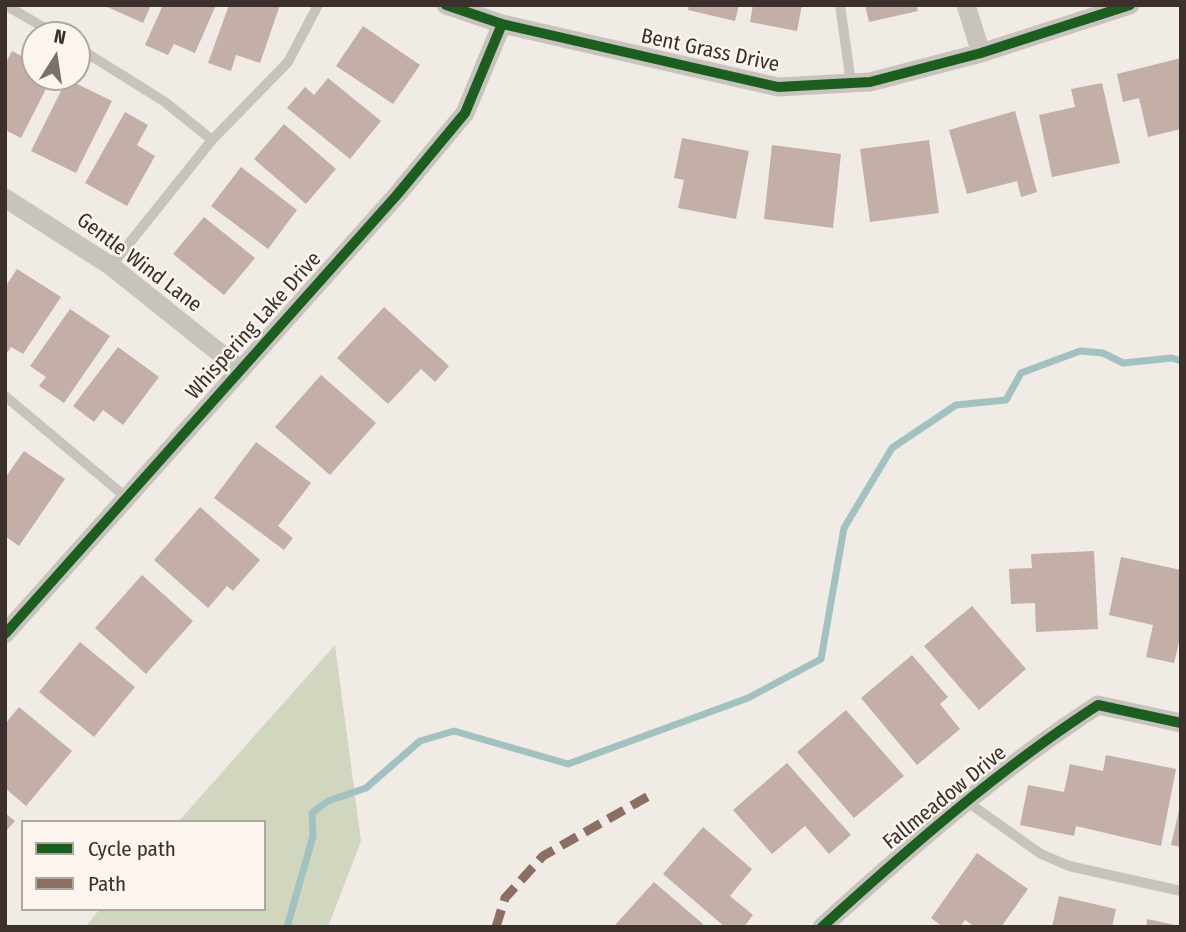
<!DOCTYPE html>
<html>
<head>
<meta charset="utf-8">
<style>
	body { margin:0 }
	#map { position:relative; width:1186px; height:932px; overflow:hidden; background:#f0ebe5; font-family:"Fira Sans Condensed",sans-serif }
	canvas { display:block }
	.frame { position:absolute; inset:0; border:7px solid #3b302b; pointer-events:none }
	.legend { position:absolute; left:21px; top:820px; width:245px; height:91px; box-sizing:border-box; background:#fbf5ee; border:2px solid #aea6a0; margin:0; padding:9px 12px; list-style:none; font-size:21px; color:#3b302b }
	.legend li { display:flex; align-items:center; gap:14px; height:35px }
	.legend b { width:35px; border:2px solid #aea6a0 }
	.north { position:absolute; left:21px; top:21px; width:70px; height:70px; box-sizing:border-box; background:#fbf5ee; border:2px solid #aea6a0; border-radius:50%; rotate:12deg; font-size:19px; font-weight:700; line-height:28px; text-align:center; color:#3b302b }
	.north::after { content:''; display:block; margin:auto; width:24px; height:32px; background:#7a716c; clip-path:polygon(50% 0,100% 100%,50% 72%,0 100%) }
</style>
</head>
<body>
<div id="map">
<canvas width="1186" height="932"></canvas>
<div class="frame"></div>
<ul class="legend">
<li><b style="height:9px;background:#1b5e20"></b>Cycle path</li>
<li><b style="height:9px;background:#8d6e63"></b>Path</li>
</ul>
<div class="north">N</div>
</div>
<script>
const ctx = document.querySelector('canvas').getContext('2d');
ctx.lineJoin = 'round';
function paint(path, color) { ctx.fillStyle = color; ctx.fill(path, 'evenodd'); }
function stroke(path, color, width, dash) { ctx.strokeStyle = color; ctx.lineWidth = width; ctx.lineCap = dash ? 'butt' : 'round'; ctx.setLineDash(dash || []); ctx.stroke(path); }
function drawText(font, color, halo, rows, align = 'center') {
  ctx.font = font + ' "Fira Sans Condensed",sans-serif'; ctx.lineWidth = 5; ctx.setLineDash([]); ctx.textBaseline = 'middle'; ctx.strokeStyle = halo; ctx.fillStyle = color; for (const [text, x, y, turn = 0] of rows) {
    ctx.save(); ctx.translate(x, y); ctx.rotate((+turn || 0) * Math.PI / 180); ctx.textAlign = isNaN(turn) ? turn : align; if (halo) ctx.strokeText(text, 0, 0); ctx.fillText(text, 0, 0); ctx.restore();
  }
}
const green = new Path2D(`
	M335,645L361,841L328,927H85L100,909H264V822H178Z`);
const stream = new Path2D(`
	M287,927L313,836L312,813L328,801L366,788L420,741L454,731L568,764L748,698L821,659L844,528L892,448L956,405L1006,400L1021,373L1080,351L1103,353L1123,363L1172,358L1181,361`);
const building = new Path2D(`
	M103,5H151L143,23Z
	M163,5H216L195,53L174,44L168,55L145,45Z
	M229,5H280L260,63L236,55L231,71L208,63Z
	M689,5H739L735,21L688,10Z
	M753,5H802L797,31L750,22Z
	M865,5H916L918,11L869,22Z
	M363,26L420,65L393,104L336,66Z
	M12,51L35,63V77H52L21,138L5,130V64Z
	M1181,58V129L1148,137L1139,98L1123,102L1117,74Z
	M328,78L381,121L350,159L287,108L305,87L314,95Z
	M67,79L112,101L76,173L31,151Z
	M1102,83L1120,163L1052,177L1039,115L1075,107L1071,89Z
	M1015,111L1037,192L1021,197L1017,181L967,194L949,130Z
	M125,112L148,125L137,145L155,156L127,206L85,183Z
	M284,124L336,169L306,204L254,159Z
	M682,138L749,151L736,219L678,208L684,180L674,178Z
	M929,140L939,213L870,222L860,149Z
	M772,145L841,154L833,228L764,219Z
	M241,167L297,210L268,249L211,206Z
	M204,217L255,258L224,295L173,254Z
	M17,269L61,297L23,354L11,347L5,356V287Z
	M384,307L449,366L435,382L421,369L388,404L337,358Z
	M70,309L110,336L64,403L39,386L46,377L30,366Z
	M118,347L159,377L123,425L103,410L94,422L73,406Z
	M321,375L376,423L330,475L275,427Z
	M256,442L311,483L278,526L293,538L284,550L214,498Z
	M24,451L65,479L19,546L5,536V478Z
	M200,507L260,560L233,591L227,586L208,608L154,560Z
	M1094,551L1098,629L1036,632L1035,603L1011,604L1009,569L1032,568L1031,554Z
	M1121,557L1181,570V634L1174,663L1146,657L1153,625L1109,615Z
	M142,575L193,621L146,674L95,628Z
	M972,606L1026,669L979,710L924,646Z
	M80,642L135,687L94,737L39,692Z
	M912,655L948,697L940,704L960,729L917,765L861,698Z
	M19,707L72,751L26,806L5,788V724Z
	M846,710L904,776L854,818L797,752Z
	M1106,755L1176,769L1161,846L1076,826L1074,836L1020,825L1028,785L1064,792L1070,764L1103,771Z
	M787,763L851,835L829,854L805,826L772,854L733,810Z
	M1180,806L1181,807V847L1171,845Z
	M5,813L15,821L5,832Z
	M703,827L752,869L730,896L753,915L744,927H725L663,874Z
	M977,853L1028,889L1001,927H975L965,920L960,927H943L931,918Z
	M654,882L703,924L700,927L615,925Z
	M1059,896L1116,909L1112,927H1052Z
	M1147,919L1180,926V927H1146Z`);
const lane = new Path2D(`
	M5,5L57,35
	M840,5L851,83
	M77,47L165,102L212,140
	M111,266L212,140L288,62L318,5
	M5,396L127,498
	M966,801L1041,854L1069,866L1181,891`);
const street = new Path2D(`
	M446,5L502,24L778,87L870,82L981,53L1130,5
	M966,5L981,53
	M5,198L111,266L241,370
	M5,634L396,196L465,113L502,24
	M822,927C909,848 999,769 1098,705L1181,723`);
const quiet = new Path2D(`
	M496,927L505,898L543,856L654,793`);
const cycleway = new Path2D(`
	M446,5L502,24L778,87L870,82L981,53L1130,5
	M5,634L396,196L465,113L502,24
	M822,927C909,848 999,769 1098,705L1181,723`);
const streetNames = [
	["Bent Grass Drive",710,51,12],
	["Gentle Wind Lane",139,263,37],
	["Whispering Lake Drive",254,326,-48],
	["Fallmeadow Drive",945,798,-39]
];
paint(green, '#d1d6bf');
stroke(stream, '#a1c2c1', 7);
paint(building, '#c3afa7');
stroke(lane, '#c9c3be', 10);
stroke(street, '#c9c3be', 19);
stroke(quiet, '#8d6e63', 9, [18, 9]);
stroke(cycleway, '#1b5e20', 10);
drawText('21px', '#3b302b', '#fbf5ee', streetNames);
</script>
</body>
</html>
